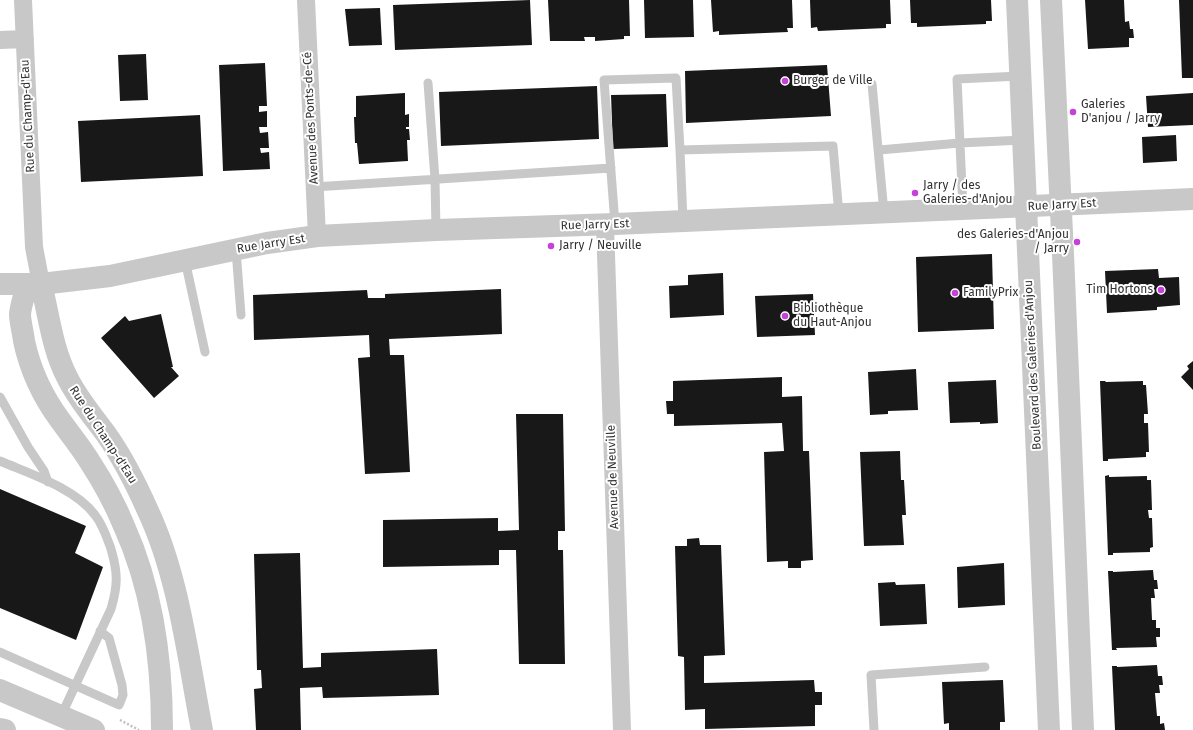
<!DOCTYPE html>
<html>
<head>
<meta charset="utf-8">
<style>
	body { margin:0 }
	canvas { display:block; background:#fff }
</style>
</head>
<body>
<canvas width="1193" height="730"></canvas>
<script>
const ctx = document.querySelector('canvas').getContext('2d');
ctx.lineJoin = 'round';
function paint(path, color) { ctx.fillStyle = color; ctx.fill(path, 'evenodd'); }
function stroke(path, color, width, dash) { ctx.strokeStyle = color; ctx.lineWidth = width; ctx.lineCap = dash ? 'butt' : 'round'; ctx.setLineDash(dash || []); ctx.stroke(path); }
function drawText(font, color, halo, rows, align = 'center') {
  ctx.font = font + ' "Fira Sans",sans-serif'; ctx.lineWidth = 4; ctx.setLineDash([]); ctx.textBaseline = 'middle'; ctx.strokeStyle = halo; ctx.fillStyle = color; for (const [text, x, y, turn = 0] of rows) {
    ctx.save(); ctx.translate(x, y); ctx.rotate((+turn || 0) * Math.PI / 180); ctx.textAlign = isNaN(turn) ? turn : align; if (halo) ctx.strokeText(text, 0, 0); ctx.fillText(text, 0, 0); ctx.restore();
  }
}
const building = new Path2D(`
	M530,0L532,45L395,50L393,5Z
	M548,0H629L630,36H624V39L595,41V37H584L585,41H550Z
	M644,0H693L694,37L645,38Z
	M711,0H792L793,28H787L788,32L719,35V31L713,32Z
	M810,0H890L891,24H886V28L818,31L817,27L811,28Z
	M910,0H991L992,21H986V24L917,27V23H911Z
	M1085,0H1124L1125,22L1129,21L1130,29H1133L1134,38H1129V47L1088,49Z
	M1179,0H1193V78H1182Z
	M380,8L382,45L349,46L345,9Z
	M146,54L148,100L120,101L118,55Z
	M265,63L267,106H259V112L267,111V127H259L260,133L268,132L269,148H260L261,153L269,152L270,169L223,171L219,65Z
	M827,65L831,116L686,123L685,71Z
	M597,86L599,139L441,146L439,92Z
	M405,93V115L409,114V127H406V129H409L410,140H407L408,161L359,164L357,143H355L354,117H356V96Z
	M1193,93V125L1148,127L1146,96Z
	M666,94L668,147L613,149L611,95Z
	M200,115L203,176L81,182L78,121Z
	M1176,135L1177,161L1143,163L1142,137Z
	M992,254L994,329L918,332L916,257Z
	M1158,269L1159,278L1179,277L1180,305L1157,307V310L1107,313L1105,271Z
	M723,273L724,315L670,318L669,286L688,285V275Z
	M501,289L502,334L389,339L390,355H404L410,472L365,474L358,358L370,357L369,335L254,340L253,295L367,290L368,298H385V294Z
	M813,294L815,335L757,337L755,296Z
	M161,314L173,367H171L179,376L154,398L101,338L125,316L129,321Z
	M1193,361V390L1181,377L1189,369L1187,366Z
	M916,369L918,410L888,411V414L870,415L868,372Z
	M782,377V397L802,396L803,451H809L813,560L801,561V568H788V561L767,562L764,452L784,451L782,423L674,426V414H667L666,401H673V381Z
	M996,380L998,423L980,424V422L950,423L948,382Z
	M1100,381H1105L1106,382L1143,381V385H1146L1148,414H1144V423H1148L1149,452H1146V457L1108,459V461H1103Z
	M516,414H563L565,531H558V550H563L565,664H519L516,550H499V565L383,567V520L498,518V531L519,530Z
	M900,451L901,480H904L906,515H902L904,545L864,546L860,452Z
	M1109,475V477L1147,476V480H1151L1152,510H1148L1149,518H1152L1153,547L1150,548V552L1113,553V555H1108L1105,476Z
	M0,489L86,526L75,553L103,567L76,640L0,608Z
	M699,538L700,545H721L725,655L704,656V683L814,680L815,692H822V705H815V726L705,729V709L685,710L684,657L678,656L675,546H687V539Z
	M300,553L303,668L321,667V653L437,649L439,695L323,698L322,687L300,688L301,730H256L254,689L262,688L261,670H257L254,554Z
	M1004,563L1005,605L958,608L957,567Z
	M1153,570L1154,580H1157L1158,589H1154L1155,598H1151L1152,620H1156V628H1160V637H1156L1157,647L1116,648L1117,650H1112L1108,571H1113V572Z
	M895,582L896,585L925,584L927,624L880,626L878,583Z
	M1157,665L1158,676H1162L1163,685H1159L1160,693H1155L1157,716H1160V724L1164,723L1165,730H1115L1112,666H1117V667Z
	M1003,680L1005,722H1000V730H949V723L944,724L942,682Z`);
const path = new Path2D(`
	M120,720L139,730`);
const service = new Path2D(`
	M428,83L435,179L436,230
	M872,84L884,213
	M879,150L960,143L1023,140
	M314,187L611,168
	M963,209L957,79L1020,76
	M683,221L680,150L833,146L839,215
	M615,224L604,80L676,78L680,150
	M236,250L241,315
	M185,260L205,352
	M0,397L28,447L44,471L48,482
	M0,461C30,474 75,488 95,515C103,525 107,538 111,549C118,573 118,585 111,609L61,716
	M0,652L119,705L123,695L122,685L109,638L100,631
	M874,730L871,675L985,667`);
const minor = new Path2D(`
	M23,0L34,247L41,284
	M306,0L317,236
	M0,40L25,39
	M605,225L622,730`);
const tertiary = new Path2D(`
	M1017,0L1049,730
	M1051,0L1063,254L1083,730
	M0,284H41L110,276L267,243L317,236L436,230L615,224L1193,199
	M27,284C25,294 21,304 20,314C20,322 23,332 24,341C30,369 43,397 60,420C70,434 81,447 90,462C103,482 115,504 124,526C153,590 162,661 162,730
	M41,284C49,315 52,348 67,377C77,398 92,415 106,434C123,458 136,484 148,511C179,577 188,658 202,730
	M0,690L94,730
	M0,729L5,730`);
const markers = [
	[785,81,4,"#c541d9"],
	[1073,112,4,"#c541d9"],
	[915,193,4,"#c541d9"],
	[1077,242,4,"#c541d9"],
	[551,246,4,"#c541d9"],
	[1161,290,4,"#c541d9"],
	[955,293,4,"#c541d9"],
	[785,316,4,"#c541d9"]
];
const poiNames = [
	["Burger de Ville",793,81],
	["Galeries",1081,105],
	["D'anjou / Jarry",1081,119],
	["Jarry / des",923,186],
	["Galeries-d'Anjou",923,200],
	["des Galeries-d'Anjou",1069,235,"right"],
	["/ Jarry",1069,249,"right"],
	["Jarry / Neuville",559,246],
	["Tim Hortons",1153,290,"right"],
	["FamilyPrix",963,293],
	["Bibliothèque",793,309],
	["du Haut-Anjou",793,323]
];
const streetNames = [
	["Rue du Champ-d'Eau",28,116,-93],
	["Avenue des Ponts-de-Cé",311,118,-93],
	["Rue Jarry Est",1062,205,-3],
	["Rue Jarry Est",595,225,-2],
	["Rue Jarry Est",271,244,-9],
	["Boulevard des Galeries-d'Anjou",1033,365,-93],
	["Rue du Champ-d'Eau",103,435,57],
	["Avenue de Neuville",613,477,-92]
];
paint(building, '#181818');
stroke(path, '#c1c1c1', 2.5, [2, 2]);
stroke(service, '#c8c8c8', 9);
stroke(minor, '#c8c8c8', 18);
stroke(tertiary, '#c8c8c8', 22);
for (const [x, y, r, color] of markers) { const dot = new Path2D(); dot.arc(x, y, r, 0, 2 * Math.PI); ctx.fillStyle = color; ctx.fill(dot); stroke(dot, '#fff', 1.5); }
drawText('12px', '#313131', '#fff', poiNames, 'left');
drawText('12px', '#313131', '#fff', streetNames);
</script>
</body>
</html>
